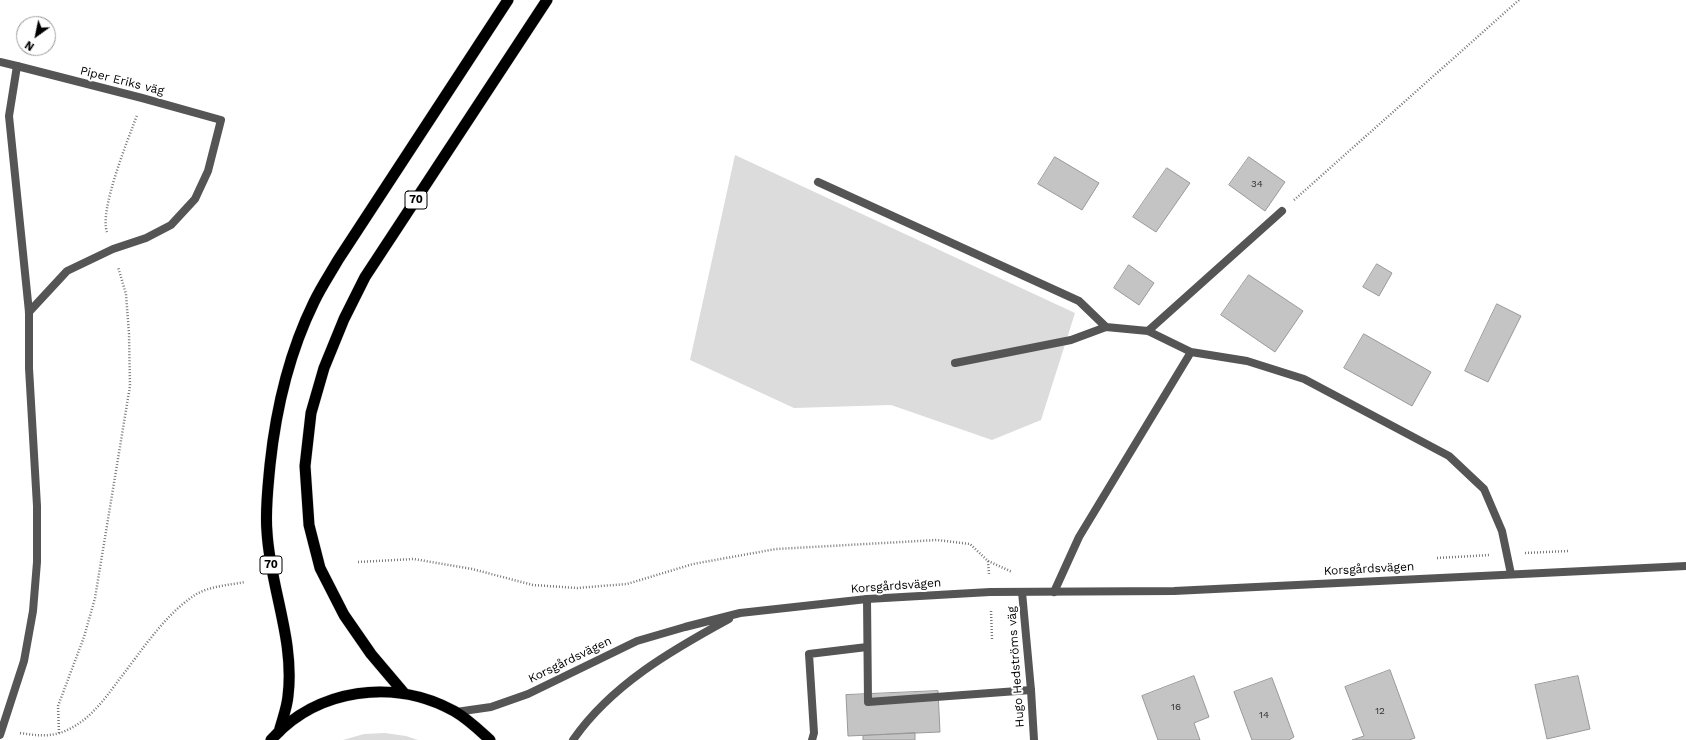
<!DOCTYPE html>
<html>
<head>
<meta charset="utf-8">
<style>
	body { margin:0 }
	#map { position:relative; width:1686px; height:740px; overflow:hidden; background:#fff; font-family:"Work Sans",sans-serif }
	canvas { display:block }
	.north { position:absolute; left:16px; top:16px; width:40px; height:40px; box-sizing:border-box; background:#fff; border:1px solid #999; border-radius:50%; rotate:213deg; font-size:11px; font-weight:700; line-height:16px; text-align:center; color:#000 }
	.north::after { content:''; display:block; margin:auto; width:14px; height:18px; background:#000; clip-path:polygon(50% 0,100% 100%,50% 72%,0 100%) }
</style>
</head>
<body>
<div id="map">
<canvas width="1686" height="740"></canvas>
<div class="north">N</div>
</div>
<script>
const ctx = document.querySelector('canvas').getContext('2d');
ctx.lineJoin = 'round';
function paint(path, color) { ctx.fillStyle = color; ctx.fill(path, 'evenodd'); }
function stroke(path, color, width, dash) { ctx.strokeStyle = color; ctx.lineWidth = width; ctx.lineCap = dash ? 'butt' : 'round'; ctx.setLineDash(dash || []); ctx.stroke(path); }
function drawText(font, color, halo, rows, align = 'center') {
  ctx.font = font + ' "Work Sans",sans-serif'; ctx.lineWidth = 4; ctx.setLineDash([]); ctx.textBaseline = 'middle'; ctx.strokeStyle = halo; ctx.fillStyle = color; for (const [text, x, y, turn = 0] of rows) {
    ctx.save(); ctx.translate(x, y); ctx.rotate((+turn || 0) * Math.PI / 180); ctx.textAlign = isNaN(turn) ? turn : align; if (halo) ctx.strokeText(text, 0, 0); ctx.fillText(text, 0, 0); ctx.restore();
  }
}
const green = new Path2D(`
	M735,155L1075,313L1041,420L992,440L891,405L794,408L690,360Z
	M385,733L406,736L418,740H343L364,734Z`);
const building = new Path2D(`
	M1055,157L1099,183L1082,210L1038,184Z
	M1249,157L1285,182L1265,211L1229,185Z
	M1167,168L1190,183L1156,232L1133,217Z
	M1377,264L1392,273L1379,296L1363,287Z
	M1129,265L1154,283L1139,305L1114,288Z
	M1249,275L1303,311L1275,352L1221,315Z
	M1497,304L1521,316L1488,382L1465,371Z
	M1364,334L1431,372L1412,406L1344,368Z
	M1390,670L1415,738L1409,740H1352L1364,736L1345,687Z
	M1194,676L1209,717L1194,723L1200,740H1158L1142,696Z
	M1578,676L1590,729L1547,739L1535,685Z
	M1272,678L1294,737L1289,740H1252L1234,692Z
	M938,691L940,732L848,736L846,695Z
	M915,733V740H863V736Z`);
const path = new Path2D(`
	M1294,200L1519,0
	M107,232C99,210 128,140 137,115
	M1525,553L1568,551
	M1437,558L1490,555
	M988,561L1012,572
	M358,562L414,559L472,569L533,585L577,588L627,584L693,564L776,549L937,540L970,544L988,561L989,574
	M991,611L992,639
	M20,733C34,735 46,737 60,733C86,724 102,703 118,681C141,652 164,615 195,595C209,586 230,585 245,582
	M59,733L58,706L84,637L95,598L130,386L129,334L126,294L118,267`);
const service = new Path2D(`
	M0,62L17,66
	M867,599L868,702L1031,690
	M812,740L814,733L809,654L867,647`);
const minor = new Path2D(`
	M818,182L1079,301L1106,327
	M1148,331L1282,211
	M955,363L1071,340L1106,327L1148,331L1191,352L1247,361L1304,379L1449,456L1484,489L1502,531L1511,574
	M1022,592L1031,690L1034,740
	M1054,592L1079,537L1191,352
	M0,735L24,661L33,611L37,562V506L29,368V312L9,116L17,66L142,98L221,120L208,171L195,199L171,225L146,238L113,249L67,271L29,312`);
const tertiary = new Path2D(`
	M456,712L491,707L528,694L637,641L685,627L740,613L867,599L990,592L1174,591L1686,566
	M573,740C611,685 672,650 729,619`);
const trunk = new Path2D(`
	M404,693L371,654L344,615L320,568L309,525L305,466L311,413L324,368L344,319L365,277L547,0
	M279,732C282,720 287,708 288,696C295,640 270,587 267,532C265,510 268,487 270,465C276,408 289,353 314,302C321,287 330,274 338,260L508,0
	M271,740C317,688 394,678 454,711C468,719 479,730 490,740`);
const numberNames = [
	["34",1257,184],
	["16",1176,707],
	["12",1380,711],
	["14",1264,715]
];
const shields = [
	[416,200,22],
	[271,565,22]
];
const shieldNames = [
	["70",416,200],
	["70",271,565]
];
const streetNames = [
	["Piper Eriks väg",122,81,14],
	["Korsgårdsvägen",1369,569,-3],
	["Korsgårdsvägen",896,586,-4],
	["Korsgårdsvägen",570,660,-26],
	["Hugo Hedströms väg",1016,667,-94]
];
paint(green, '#dcdcdc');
paint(building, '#c4c4c4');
stroke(building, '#999', 1);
stroke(trunk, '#dbdbdb', 12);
stroke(path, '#777', 2.5, [1, 2]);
stroke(service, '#555', 8);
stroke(minor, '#555', 8);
stroke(tertiary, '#555', 8);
stroke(trunk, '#000', 11);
drawText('10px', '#313131', null, numberNames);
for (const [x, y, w] of shields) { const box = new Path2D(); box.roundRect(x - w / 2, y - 9, w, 18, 3); ctx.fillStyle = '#fff'; ctx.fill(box); stroke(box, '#000', 1); }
drawText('bold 11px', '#000', null, shieldNames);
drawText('12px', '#000', '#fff', streetNames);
</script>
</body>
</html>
